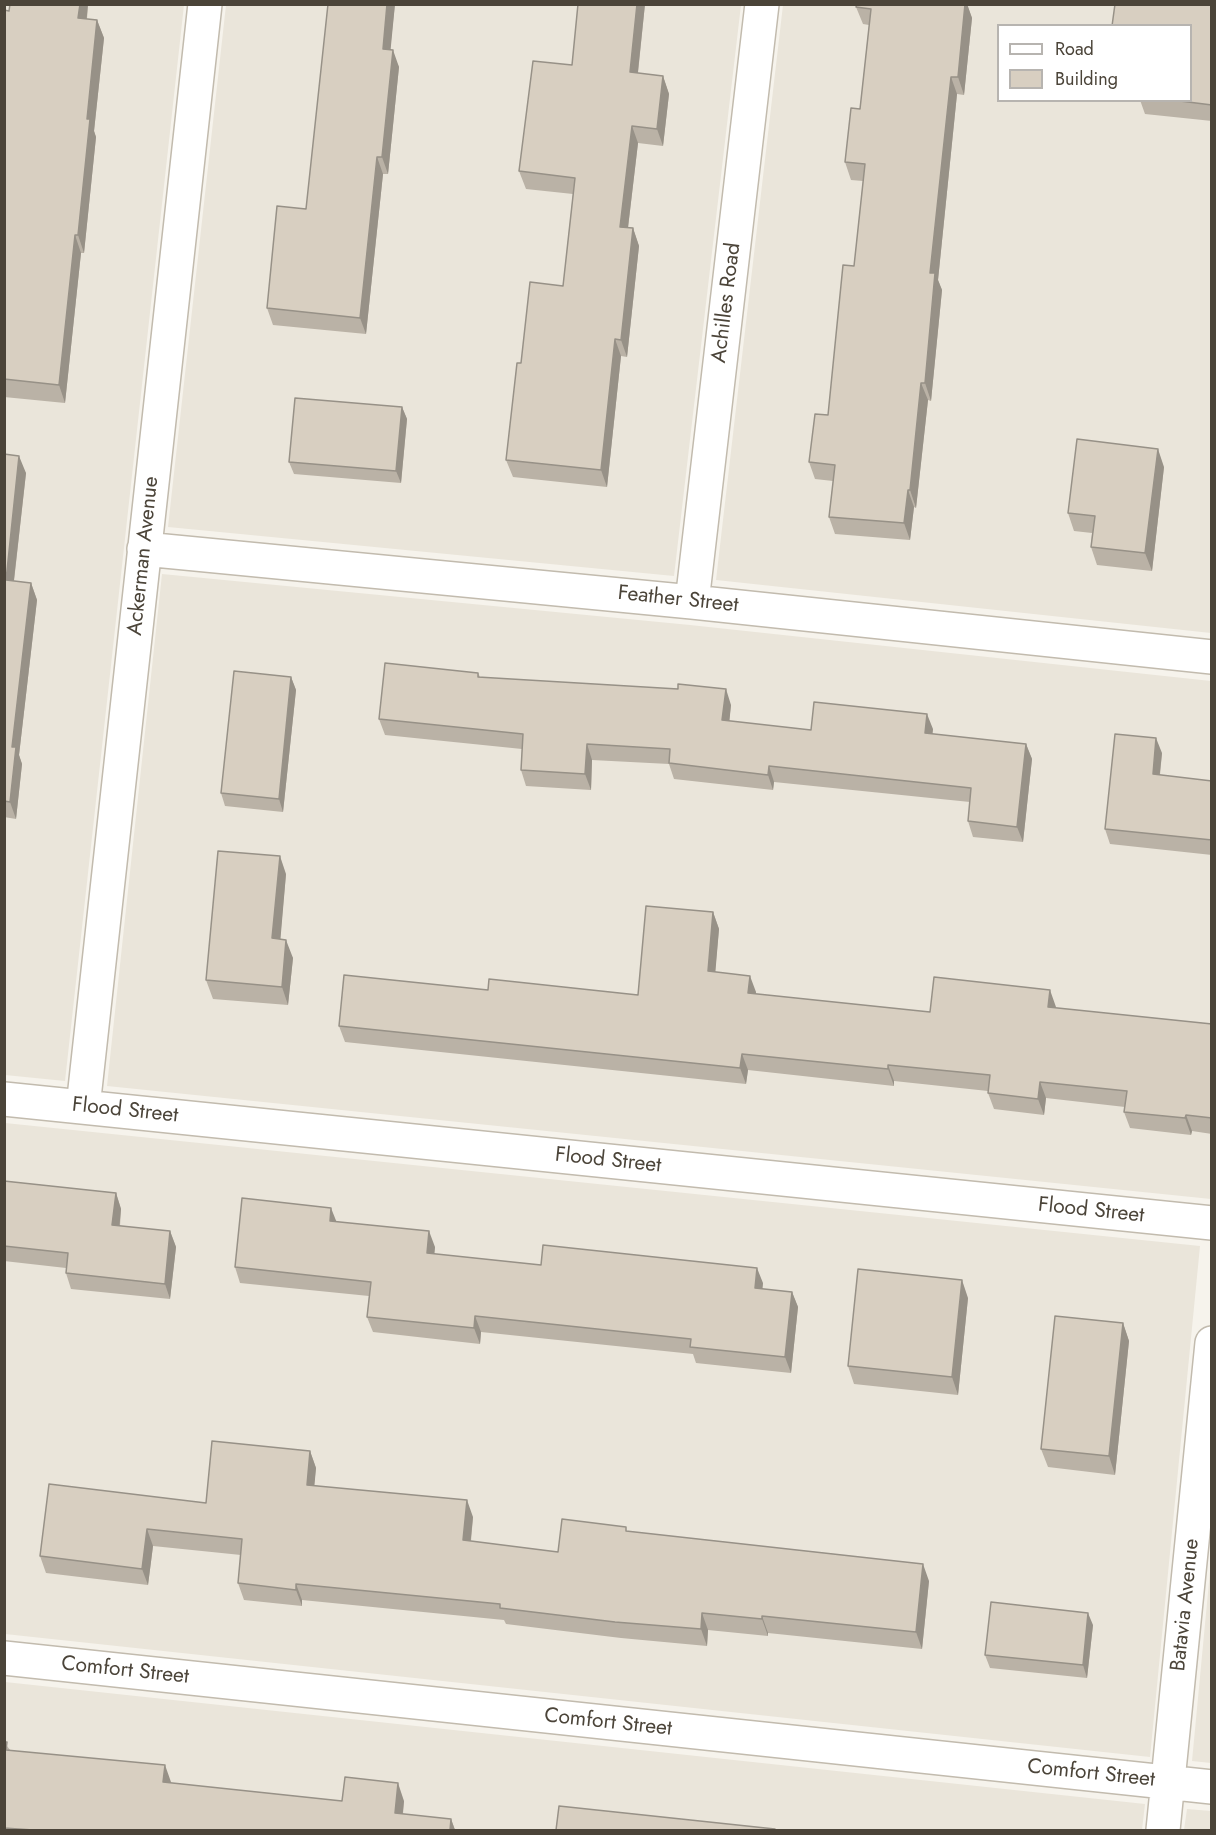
<!DOCTYPE html>
<html>
<head>
<meta charset="utf-8">
<style>
	body { margin:0 }
	#map { position:relative; width:1216px; height:1835px; overflow:hidden; background:#f6f3ec; font-family:Jost,sans-serif }
	canvas { display:block }
	.frame { position:absolute; inset:0; border:6px solid #4b4439; pointer-events:none }
	.legend { position:absolute; left:997px; top:24px; width:195px; height:78px; box-sizing:border-box; background:#fff; border:2px solid #b7b4b0; margin:0; padding:8px 10px; list-style:none; font-size:18px; color:#4b4439 }
	.legend li { display:flex; align-items:center; gap:12px; height:30px }
	.legend b { width:30px; border:2px solid #b7b4b0 }
</style>
</head>
<body>
<div id="map">
<canvas width="1216" height="1835"></canvas>
<div class="frame"></div>
<ul class="legend">
<li><b style="height:8px;background:#fff"></b>Road</li>
<li><b style="height:16px;background:#d8cfc1"></b>Building</li>
</ul>
</div>
<script>
const ctx = document.querySelector('canvas').getContext('2d');
ctx.lineJoin = 'round';
function paint(path, color) { ctx.fillStyle = color; ctx.fill(path, 'evenodd'); }
function stroke(path, color, width, dash) { ctx.strokeStyle = color; ctx.lineWidth = width; ctx.lineCap = dash ? 'butt' : 'round'; ctx.setLineDash(dash || []); ctx.stroke(path); }
function drawText(font, color, halo, rows, align = 'center') {
  ctx.font = font + ' Jost,sans-serif'; ctx.lineWidth = 5; ctx.setLineDash([]); ctx.textBaseline = 'middle'; ctx.strokeStyle = halo; ctx.fillStyle = color; for (const [text, x, y, turn = 0] of rows) {
    ctx.save(); ctx.translate(x, y); ctx.rotate((+turn || 0) * Math.PI / 180); ctx.textAlign = isNaN(turn) ? turn : align; if (halo) ctx.strokeText(text, 0, 0); ctx.fillText(text, 0, 0); ctx.restore();
  }
}
const residential = new Path2D(`
	M5,5H184L65,1081L5,1075Z
	M226,5H741L674,576L168,527Z
	M783,5H1211V633L716,580ZM998,26H1190V100H998Z
	M162,574L690,625L1211,681V1199L107,1086Z
	M5,1123L1200,1246L1150,1757L5,1634Z
	M1211,1561V1763L1192,1761Z
	M5,1682L1145,1804L1142,1830H5Z
	M1187,1809L1211,1811V1830H1184Z`);
const minor = new Path2D(`
	M144,549L692,602L1212,657
	M692,602L762,4
	M4,1099L1212,1223
	M83,1107L205,4
	M4,1658L1212,1787
	M1163,1830L1212,1343`);
const wall = new Path2D(`
	M88,4L87,19L97,20L104,38L94,131L96,137L84,253H81L65,403L4,397V10L9,11Z
	M395,4L390,50L399,67L388,174H383L366,334L273,325L267,308L306,209Z
	M568,4H645L638,73L663,76L669,94L663,146L638,143L628,228H633L639,246L627,357L621,356L607,487L513,477L506,460L521,363L563,286L573,194L526,189L519,171L572,65L578,6Z
	M857,4H967L972,18L964,95L957,94L938,280L942,290L931,401L928,400L916,508L914,507L910,540L835,534L829,517L833,481L815,479L809,462L828,415L854,266L863,181L851,180L845,162L860,109L869,25L863,24L856,7Z
	M1212,4V121L1145,114L1140,100H1191Z
	M402,407L407,419L401,483L294,474L289,462Z
	M4,454L26,473L14,581L31,583L37,600L19,755L22,764L16,819L4,817Z
	M1164,467L1152,571L1097,565L1091,547L1092,533L1074,531L1068,513Z
	M478,673L480,677L731,705L729,721L811,730L933,729L932,734L1026,744L1032,759L1023,842L973,837L968,821L970,802L774,782L773,790L674,779L669,764L592,760L591,790L526,786L521,770L522,749L385,735L379,719Z
	M291,677L296,690L283,812L225,806L221,793Z
	M1162,753L1160,775L1212,781V855L1110,844L1105,829Z
	M286,874L280,939L293,958L288,1005L213,999L206,980Z
	M713,912L719,929L715,972L756,992L755,994L930,1012L1056,1007V1008L1212,1024V1134L1192,1131L1191,1135L1130,1128L1124,1112L1125,1107L1046,1098L1044,1115L994,1109L988,1093V1091L894,1081V1086L748,1070L746,1084L345,1042L339,1026L488,990L638,995Z
	M4,1181L116,1193L121,1209L120,1226L170,1231L176,1247L170,1299L71,1289L66,1273V1268L4,1261Z
	M336,1221L435,1247L434,1254L541,1265L763,1283L762,1289L792,1292L798,1307L791,1373L696,1363L693,1354L481,1332L480,1344L373,1332L367,1317L369,1296L240,1283L235,1267Z
	M968,1298L958,1395L854,1384L848,1366Z
	M1123,1323L1129,1341L1115,1475L1048,1467L1041,1449Z
	M310,1451L316,1468L314,1485L473,1517L471,1541L558,1552L628,1532L929,1581L922,1649L768,1633V1636L708,1630L707,1646L621,1638L506,1624L504,1620L302,1600V1606L244,1600L238,1583L241,1555L153,1546L148,1585L46,1573L40,1556L206,1503Z
	M1093,1625L1087,1678L990,1668L985,1655Z
	M4,1742L10,1750L171,1783L342,1801H404L403,1814L451,1819L455,1830H4Z`);
const shadedWall = new Path2D(`
	M80,4H88L85,36L78,18Z
	M387,4H395L389,66L383,49Z
	M637,4H645L636,90L630,72Z
	M965,4H967L972,18L964,95L958,77Z
	M97,20L104,38L94,131L96,137L84,253L78,235L87,119Z
	M393,50L399,67L388,174L382,157Z
	M663,76L669,94L663,146L657,129Z
	M951,77L957,94L938,280L942,290L931,401L925,383L930,273Z
	M632,126L638,143L626,244L620,227Z
	M377,157L383,174L366,334L360,318Z
	M633,228L639,246L627,357L621,340Z
	M75,235L81,253L65,403L59,385Z
	M615,339L621,356L607,487L601,470Z
	M921,383L928,400L916,508L910,490Z
	M402,407L407,419L401,483L396,471Z
	M1158,449L1164,467L1152,571L1145,553Z
	M19,456L26,473L12,597L6,580Z
	M908,490L914,507L910,540L904,523Z
	M31,583L37,600L19,755L22,764L16,819L10,802L12,747Z
	M291,677L296,690L283,812L279,799Z
	M726,689L731,705L728,735L722,720Z
	M927,714L933,729L931,748L925,733Z
	M1156,738L1162,753L1158,790L1153,774Z
	M587,744L592,760L591,790L585,774Z
	M1026,744L1032,759L1023,842L1017,827Z
	M769,766L774,782L773,790L768,775Z
	M280,856L286,874L279,956L272,938Z
	M713,912L719,929L714,988L708,971Z
	M286,940L293,958L288,1005L282,987Z
	M750,976L756,992L754,1010L748,993Z
	M1050,990L1056,1007L1054,1023L1048,1007Z
	M742,1054L748,1070L746,1084L740,1068Z
	M888,1065L894,1081V1086L888,1069Z
	M1040,1082L1046,1098L1044,1115L1038,1099Z
	M1186,1115L1192,1131L1191,1135L1185,1118Z
	M116,1193L121,1209L118,1241L112,1225Z
	M331,1208L337,1223L330,1221Z
	M170,1231L176,1247L170,1299L165,1284Z
	M429,1231L435,1247L433,1269L427,1253Z
	M757,1268L763,1283L761,1303L755,1288Z
	M962,1280L968,1298L958,1395L952,1377Z
	M792,1292L798,1307L791,1373L785,1357Z
	M475,1316L481,1332L480,1344L474,1328Z
	M1123,1323L1129,1341L1115,1475L1109,1456Z
	M310,1451L316,1468L313,1501L307,1485Z
	M467,1500L473,1517L469,1557L463,1540Z
	M147,1529L153,1546L148,1585L142,1569Z
	M923,1564L929,1581L922,1649L916,1632Z
	M296,1584L302,1600V1606L296,1590Z
	M702,1613L708,1630L707,1646L701,1629Z
	M1088,1613L1093,1625L1087,1678L1083,1665Z
	M762,1616L768,1633V1636L762,1619Z
	M165,1765L171,1782L169,1800L163,1782Z
	M398,1783L404,1801L401,1830L395,1813Z
	M451,1819L455,1830H450Z`);
const building = new Path2D(`
	M10,4H80L78,18L97,20L87,119H90L78,235H75L59,385L4,379V10L9,11Z
	M328,4H387L383,49L393,50L382,157H377L360,318L267,308L277,206L306,209Z
	M578,4H637L630,72L663,76L657,129L632,126L620,227L633,228L621,340L615,339L601,470L506,460L517,363H521L530,282L563,286L575,178L519,171L533,61L572,65Z
	M857,4H965L958,77H951L930,273H935L925,383H921L910,490H908L904,523L829,517L835,465L809,462L815,414L828,415L843,265L854,266L865,164L845,162L851,108L860,109L871,9L856,7Z
	M1115,4H1212V105L1172,100H1191V26H1112Z
	M295,398L402,407L396,471L289,462Z
	M1077,439L1158,449L1145,553L1091,547L1095,516L1068,513Z
	M4,454L19,456L6,580L31,583L12,747H16L10,802L4,801Z
	M385,663L478,673V677L678,689V684L726,689L722,720L811,730L814,702L927,714L925,733L1026,744L1017,827L968,821L971,788L769,766L768,775L669,763L670,749L587,744L585,774L521,770L523,734L379,719Z
	M234,671L291,677L279,799L221,793Z
	M1115,734L1156,738L1153,774L1212,781V840L1105,829Z
	M218,851L280,856L272,938L286,940L282,987L206,980Z
	M646,906L713,912L708,971L750,976L748,993L930,1012L934,977L1050,990L1048,1007L1212,1024V1118L1186,1115L1185,1118L1124,1112L1127,1091L1040,1082L1038,1099L988,1093L990,1075L888,1065V1069L742,1054L740,1068L339,1026L344,975L488,990L489,979L638,995Z
	M4,1181L116,1193L112,1225L170,1231L165,1284L66,1273L68,1253L4,1246Z
	M242,1198L331,1208L330,1221L429,1231L427,1253L541,1265L543,1245L757,1268L755,1288L792,1292L785,1357L690,1347L691,1339L475,1316L474,1328L367,1317L371,1282L235,1267Z
	M858,1269L962,1280L952,1377L848,1366Z
	M1055,1316L1123,1323L1109,1456L1041,1449Z
	M212,1441L310,1451L307,1485L467,1500L463,1540L558,1552L562,1519L626,1527V1531L923,1564L916,1632L762,1616V1619L702,1613L701,1629L615,1622L500,1608V1604L296,1584V1590L238,1583L242,1539L147,1529L142,1569L40,1556L49,1484L206,1503Z
	M991,1602L1088,1613L1083,1665L985,1655Z
	M4,1742H7L6,1750L165,1765L163,1782L342,1801L345,1777L398,1783L395,1813L451,1819L450,1830H33L4,1828Z
	M559,1806L775,1829V1830H556Z`);
const streetNames = [
	["Achilles Road",727,303,-83],
	["Ackerman Avenue",144,556,-84],
	["Feather Street",678,600,6],
	["Flood Street",125,1111,6],
	["Flood Street",608,1161,6],
	["Flood Street",1091,1211,6],
	["Batavia Avenue",1186,1605,-84],
	["Comfort Street",125,1671,6],
	["Comfort Street",608,1723,6],
	["Comfort Street",1091,1774,6]
];
paint(residential, '#eae5da');
stroke(minor, '#c2bbae', 36);
stroke(minor, '#fff', 33);
paint(wall, '#bab2a6');
paint(shadedWall, '#979187');
paint(building, '#d8cfc1');
stroke(building, '#979187', 1.5);
drawText('21px', '#4b4439', '#fff', streetNames);
</script>
</body>
</html>
